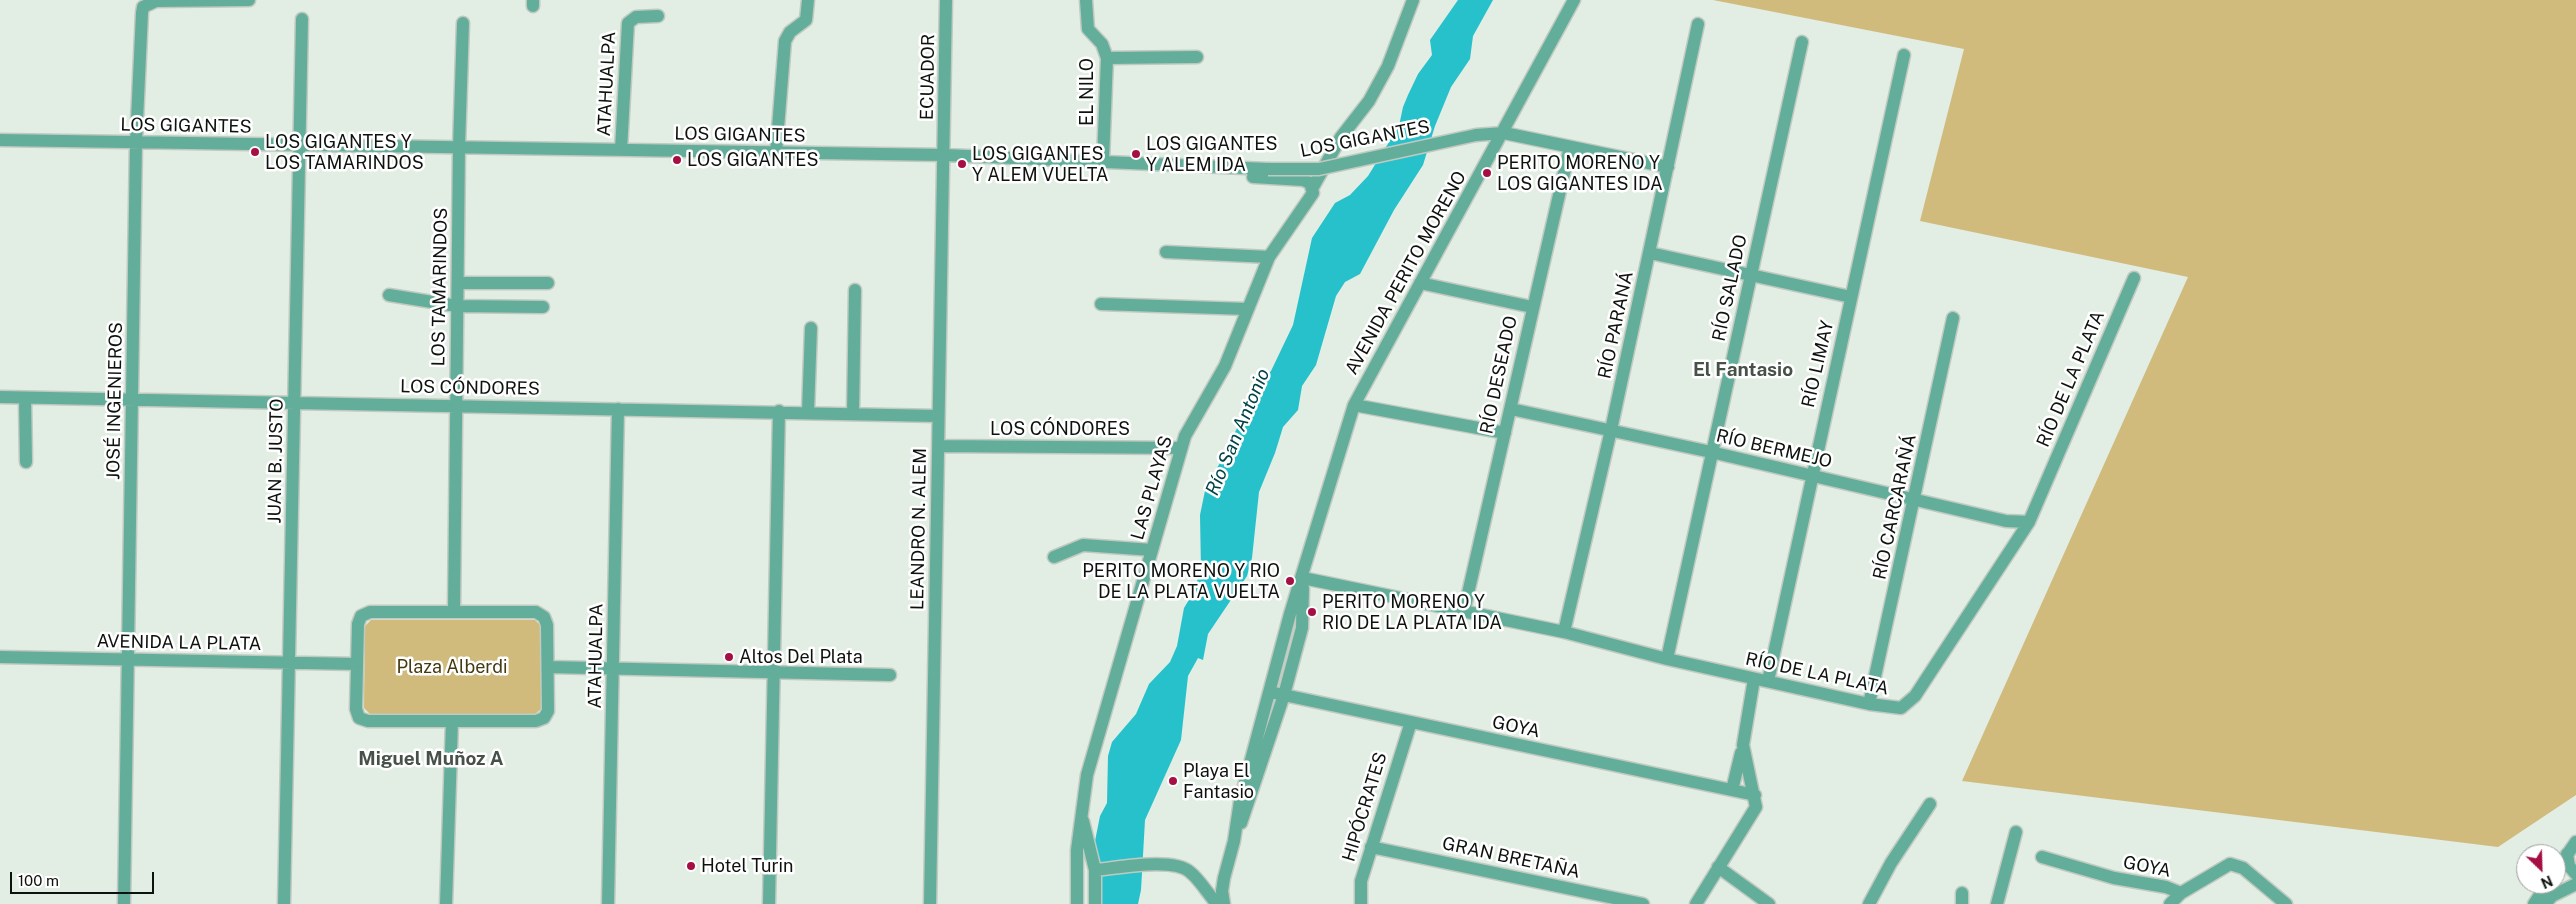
<!DOCTYPE html>
<html>
<head>
<meta charset="utf-8">
<style>
	body { margin:0 }
	#map { position:relative; width:2576px; height:904px; overflow:hidden; background:#e2ede3; font-family:"Public Sans",sans-serif }
	canvas { display:block }
	.north { position:absolute; left:2516px; top:844px; width:50px; height:50px; box-sizing:border-box; background:#fff; border:1px solid #9fa09f; border-radius:50%; rotate:156deg; font-size:14px; font-weight:700; line-height:20px; text-align:center; color:#0e120e }
	.north::after { content:''; display:block; margin:auto; width:18px; height:22px; background:#a60f44; clip-path:polygon(50% 0,100% 100%,50% 72%,0 100%) }
	.scale { position:absolute; left:10px; top:872px; width:144px; height:22px; box-sizing:border-box; border:2px solid #0e120e; border-top:0; padding-left:6px; font-size:15px; line-height:18px; white-space:nowrap; color:#0e120e; -webkit-text-stroke:4px #fff; paint-order:stroke }
</style>
</head>
<body>
<div id="map">
<canvas width="2576" height="904"></canvas>
<div class="north">N</div>
<div class="scale">100 m</div>
</div>
<script>
const ctx = document.querySelector('canvas').getContext('2d');
ctx.lineJoin = 'round';
function paint(path, color) { ctx.fillStyle = color; ctx.fill(path, 'evenodd'); }
function stroke(path, color, width, dash) { ctx.strokeStyle = color; ctx.lineWidth = width; ctx.lineCap = dash ? 'butt' : 'round'; ctx.setLineDash(dash || []); ctx.stroke(path); }
function drawText(font, color, halo, rows, align = 'center') {
  ctx.font = font + ' "Public Sans",sans-serif'; ctx.lineWidth = 5; ctx.setLineDash([]); ctx.textBaseline = 'middle'; ctx.strokeStyle = halo; ctx.fillStyle = color; for (const [text, x, y, turn = 0] of rows) {
    ctx.save(); ctx.translate(x, y); ctx.rotate((+turn || 0) * Math.PI / 180); ctx.textAlign = isNaN(turn) ? turn : align; if (halo) ctx.strokeText(text, 0, 0); ctx.fillText(text, 0, 0); ctx.restore();
  }
}
const green = new Path2D(`
	M1713,0H2576V795L2498,847L1962,781L2188,277L1920,221L1964,49Z
	M371,620H535L541,626V709L534,715L370,714L364,708L365,626Z`);
const water = new Path2D(`
	M1458,0H1493L1473,36L1470,59L1451,87L1435,126L1423,165L1394,210L1360,274L1345,282L1336,296L1316,365L1302,386L1298,410L1283,427L1275,453L1259,492L1252,558L1247,576L1208,634L1203,660L1198,658L1188,676L1181,740L1145,820L1141,890L1138,904H1100L1094,846L1100,816L1107,803L1108,756L1112,742L1136,714L1149,684L1170,662L1177,646L1184,608L1193,593L1201,569L1200,515L1206,486L1220,463L1258,385L1271,371L1293,325L1312,238L1335,203L1350,195L1368,176L1399,126L1403,107L1408,95L1418,74L1432,55L1430,40Z`);
const minor = new Path2D(`
	M533,0V6
	M1086,0L1088,29L1102,44L1107,58L1103,160
	M1107,58L1197,57
	M1476,135L1504,133L1668,167
	M0,140L944,155L1268,169
	M621,150L628,23L636,17L658,16
	M776,153L785,41L790,32L806,20L808,0
	M1313,187L1341,137L1369,101L1388,66L1413,0
	M1166,252L1269,257
	M1650,253L1851,297
	M458,283H548
	M1420,283L1532,307
	M389,295L457,306L543,307
	M1101,304L1247,309
	M0,397L938,416
	M25,398L26,462
	M1354,405L1505,433
	M1511,409L1711,452L2006,521L2029,522
	M808,412L811,328
	M853,414L855,290
	M938,446L1181,448
	M1054,557L1083,545L1152,550
	M1303,578L1564,632L1667,659L1869,704L1901,708L1915,696L2029,522L2134,278
	M454,611L459,147L463,23
	M1464,611L1570,147
	M370,612H536L544,617L547,625L548,711L544,718L536,721H368L359,718L356,709L358,624L361,616Z
	M1564,632L1611,430L1698,24
	M0,657L357,664
	M1667,659L1802,42
	M549,667L890,675
	M1768,681L1904,55
	M1270,692L1755,795
	M1869,704L1953,318
	M1732,790L1741,753
	M1083,821L1095,870C1118,868 1173,857 1190,872C1200,880 1208,894 1217,904
	M1241,823L1284,695L1302,628L1303,588
	M1371,847L1643,904
	M2567,854L2569,866L2576,874
	M2042,857L2114,878L2166,887L2181,893
	M1718,867L1769,904
	M2556,871L2576,842
	M124,904L136,142L142,13L143,7L156,1L249,0
	M284,904L302,19
	M446,904L452,721
	M608,904L618,409
	M769,904L779,411
	M930,904L946,0
	M1077,904V850L1087,775L1185,436L1225,366L1269,257L1313,193L1310,183L1303,180L1253,177
	M1095,904V870
	M1224,904L1222,891L1224,878L1234,841L1240,801L1290,614L1354,405L1574,0
	M1361,904V881L1411,722
	M1696,904L1756,807L1743,745L1754,679
	M1869,904L1891,863L1930,804
	M1962,904V893
	M1997,904L2016,832
	M2170,904L2181,893L2230,864L2243,868L2286,904
	M2534,904L2547,884
	M2545,904L2552,896L2576,884`);
const minorBridge = new Path2D(`
	M1268,169H1319L1476,135`);
const markers = [
	[255,152,5,"#a60f44"],
	[1136,154,5,"#a60f44"],
	[677,160,5,"#a60f44"],
	[962,164,5,"#a60f44"],
	[1487,173,5,"#a60f44"],
	[1290,581,5,"#a60f44"],
	[1312,612,5,"#a60f44"],
	[729,657,5,"#a60f44"],
	[1173,781,5,"#a60f44"],
	[691,866,5,"#a60f44"]
];
const streetNames = [
	["ECUADOR",928,77,-89],
	["ATAHUALPA",607,84,-87],
	["EL NILO",1087,92,-90],
	["LOS GIGANTES",186,126,1],
	["LOS GIGANTES",740,135,1],
	["LOS GIGANTES",1365,139,-11],
	["AVENIDA PERITO MORENO",1406,273,-61],
	["LOS TAMARINDOS",440,287,-89],
	["RÍO SALADO",1730,288,-78],
	["RÍO PARANÁ",1616,325,-78],
	["RÍO LIMAY",1818,364,-77],
	["RÍO DESEADO",1499,375,-78],
	["RÍO DE LA PLATA",2071,379,-67],
	["LOS CÓNDORES",470,388,1],
	["JOSÉ INGENIEROS",115,401,-89],
	["LOS CÓNDORES",1060,429],
	["RÍO BERMEJO",1774,449,13],
	["JUAN B. JUSTO",276,461,-89],
	["LAS PLAYAS",1152,488,-74],
	["RÍO CARCARAÑÁ",1895,507,-78],
	["LEANDRO N. ALEM",919,529,-89],
	["AVENIDA LA PLATA",179,643,1],
	["ATAHUALPA",596,656,-89],
	["RÍO DE LA PLATA",1817,674,12],
	["GOYA",1516,727,12],
	["HIPÓCRATES",1365,807,-73],
	["GRAN BRETAÑA",1511,858,12],
	["GOYA",2147,867,11]
];
const poiNames = [
	["LOS GIGANTES Y",265,142],
	["LOS TAMARINDOS",265,163],
	["LOS GIGANTES",1146,144],
	["Y ALEM IDA",1146,165],
	["LOS GIGANTES",972,154],
	["Y ALEM VUELTA",972,175],
	["LOS GIGANTES",687,160],
	["PERITO MORENO Y",1497,163],
	["LOS GIGANTES IDA",1497,184],
	["PERITO MORENO Y RIO",1280,571,"right"],
	["DE LA PLATA VUELTA",1280,592,"right"],
	["PERITO MORENO Y",1322,602],
	["RIO DE LA PLATA IDA",1322,623],
	["Altos Del Plata",739,657],
	["Playa El",1183,771],
	["Fantasio",1183,792],
	["Hotel Turin",701,866]
];
const parkNames = [
	["Plaza Alberdi",452,667]
];
const neighbourhoodNames = [
	["El Fantasio",1743,370],
	["Miguel Muñoz A",431,759]
];
const waterNames = [
	["Río San Antonio",1238,432,-67]
];
paint(green, '#d0bb7d');
paint(water, '#26c1cb');
stroke(minor, '#c0cac1', 15);
stroke(minor, '#63ae9a', 12);
stroke(minorBridge, '#c0cac1', 15, []);
stroke(minorBridge, '#63ae9a', 12);
for (const [x, y, r, color] of markers) { const dot = new Path2D(); dot.arc(x, y, r, 0, 2 * Math.PI); ctx.fillStyle = color; ctx.fill(dot); stroke(dot, '#fff', 2); }
drawText('18px', '#0e120e', '#fff', streetNames);
drawText('18px', '#0e120e', '#fff', poiNames, 'left');
drawText('18px', '#453910', '#fff', parkNames);
drawText('bold 19px', '#485149', '#fff', neighbourhoodNames);
drawText('italic 19px', '#004347', '#fff', waterNames);
</script>
</body>
</html>
